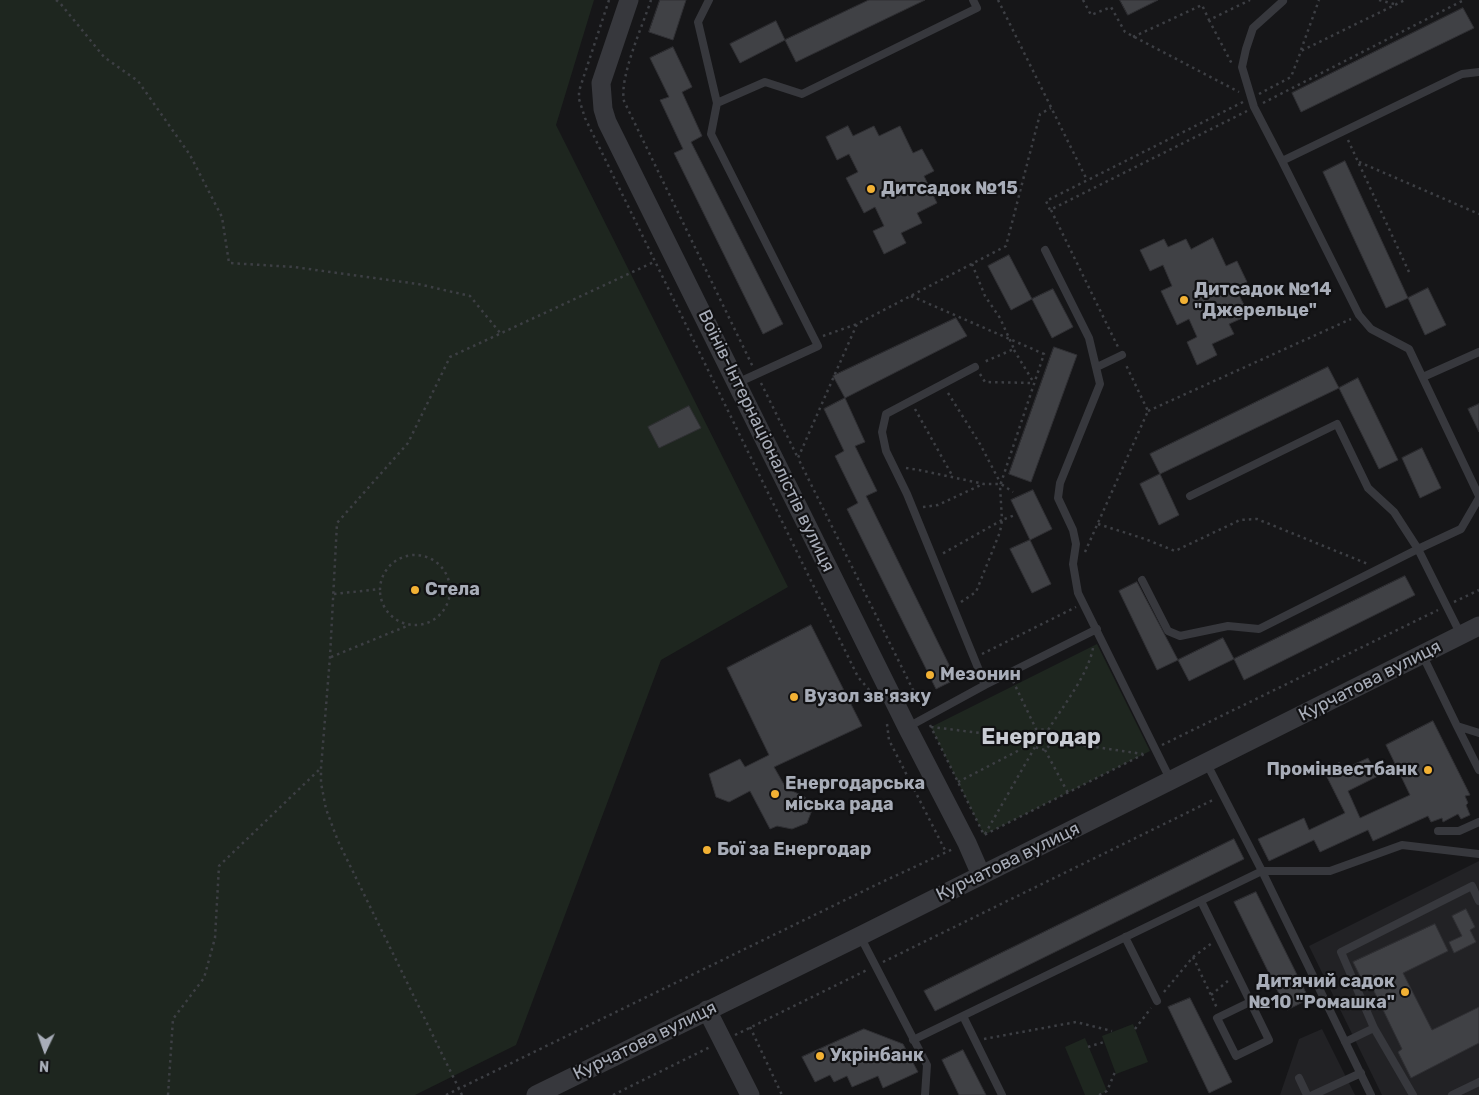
<!DOCTYPE html>
<html>
<head>
<meta charset="utf-8">
<style>
	body { margin:0 }
	#map { position:relative; width:1479px; height:1095px; overflow:hidden; background:#161618; font-family:Rubik,sans-serif }
	canvas { display:block }
	.north { position:absolute; left:20px; top:1025px; width:50px; height:50px; -webkit-text-stroke:4px #111113; paint-order:stroke; rotate:183deg; font-size:14px; font-weight:700; line-height:20px; text-align:center; color:#a8adb8 }
	.north::after { content:''; display:block; margin:auto; width:18px; height:22px; background:#a8adb8; clip-path:polygon(50% 0,100% 100%,50% 72%,0 100%) }
</style>
</head>
<body>
<div id="map">
<canvas width="1479" height="1095"></canvas>
<div class="north">N</div>
</div>
<script>
const ctx = document.querySelector('canvas').getContext('2d');
ctx.lineJoin = 'round';
function paint(path, color) { ctx.fillStyle = color; ctx.fill(path, 'evenodd'); }
function stroke(path, color, width, dash) { ctx.strokeStyle = color; ctx.lineWidth = width; ctx.lineCap = dash ? 'butt' : 'round'; ctx.setLineDash(dash || []); ctx.stroke(path); }
function drawText(font, color, halo, rows, align = 'center') {
  ctx.font = font + ' Rubik,sans-serif'; ctx.lineWidth = 4.5; ctx.setLineDash([]); ctx.textBaseline = 'middle'; ctx.strokeStyle = halo; ctx.fillStyle = color; for (const [text, x, y, turn = 0] of rows) {
    ctx.save(); ctx.translate(x, y); ctx.rotate((+turn || 0) * Math.PI / 180); ctx.textAlign = isNaN(turn) ? turn : align; if (halo) ctx.strokeText(text, 0, 0); ctx.fillText(text, 0, 0); ctx.restore();
  }
}
const built = new Path2D(`
	M1479,861V1095H1382L1309,946Z
	M1322,1029L1355,1095H1280L1299,1039Z`);
const green = new Path2D(`
	M0,0H594L556,125L788,587L661,660L516,1045L415,1095H0Z
	M1097,644L1150,751L984,835L931,727Z
	M1133,1024L1148,1062L1116,1074L1102,1036Z
	M1085,1038L1107,1091L1099,1095H1085L1065,1047Z`);
const building = new Path2D(`
	M660,0H686L673,40L649,32Z
	M869,0H925L796,62L785,40Z
	M1120,0H1158L1128,15Z
	M1463,8L1474,28L1301,112L1292,93Z
	M776,21L785,40L740,63L730,44Z
	M673,47L692,87L682,92L702,136L691,142L783,324L763,334L674,153L683,149L660,100L669,97L650,58Z
	M848,126L853,136L874,126L879,136L900,126L913,153L922,149L934,171L924,176L937,203L917,213L922,223L901,233L906,243L884,254L873,231L884,226L875,207L864,213L846,178L858,172L849,154L837,160L826,137Z
	M1345,161L1408,298L1386,308L1323,172Z
	M1213,238L1226,266L1237,261L1247,282L1235,287L1249,315L1229,324L1234,334L1212,344L1217,355L1197,365L1187,342L1197,337L1189,319L1177,325L1161,291L1172,286L1163,265L1150,271L1140,250L1164,239L1168,247L1186,239L1191,249Z
	M1009,255L1032,299L1011,310L988,266Z
	M1428,288L1446,325L1425,335L1408,298Z
	M1053,289L1073,327L1052,338L1032,299Z
	M956,318L967,336L845,398L833,376Z
	M1054,347L1077,355L1031,482L1009,474Z
	M1328,367L1339,388L1160,474L1150,454Z
	M1358,378L1398,460L1379,469L1339,388Z
	M845,398L865,442L855,446L877,491L866,496L956,679L936,689L847,509L858,503L835,456L844,451L824,409Z
	M1479,404V432L1468,409Z
	M689,406L701,428L659,448L648,427Z
	M1422,448L1441,488L1420,498L1402,458Z
	M1160,474L1179,515L1159,525L1140,484Z
	M1033,490L1052,529L1030,540L1011,500Z
	M1030,540L1051,584L1032,593L1010,549Z
	M1405,576L1415,595L1244,680L1234,659Z
	M1137,582L1178,660L1157,670L1119,591Z
	M811,625L862,726L774,767L786,788L805,797L812,810L807,823L792,829L777,826L770,829L750,791L729,802L716,797L709,774L740,759L745,767L769,755L727,668Z
	M1223,638L1234,659L1189,681L1178,660Z
	M1433,721L1470,795L1465,796L1468,803L1466,805L1470,815L1461,819L1458,814L1443,822L1442,818L1431,822L1428,816L1373,841L1368,830L1320,852L1314,840L1269,861L1258,839L1304,818L1309,830L1345,813L1326,775L1339,762L1344,769L1368,758L1378,776L1348,791L1360,818L1410,795L1386,745Z
	M1234,839L1244,859L935,1011L924,991Z
	M1256,892L1309,999L1287,1010L1234,902Z
	M1466,909L1475,927L1470,930L1476,942L1454,953L1449,942L1462,936L1452,916Z
	M1435,924L1448,951L1403,973L1432,1030L1479,1007V1043L1411,1078L1398,1052L1402,1049L1371,985L1366,988L1353,962Z
	M1190,998L1232,1082L1209,1093L1168,1007Z
	M864,1029L903,1044L918,1072L883,1088L878,1076L852,1087L847,1076L834,1082L830,1075L815,1082L802,1057Z
	M963,1050L986,1095H959L942,1060Z`);
const path = new Path2D(`
	M56,0L60,3L104,57L138,81L190,155L222,217L229,263L294,267L418,284L470,296L501,334
	M609,0L579,91V99L585,118L858,677L871,692
	M651,0C643,25 619,77 624,101L753,367
	M998,0L1087,180
	M1083,0L1091,15L1111,7L1125,32L1239,92
	M1379,0L1394,4
	M1209,20L1232,64
	M1133,37L1202,5L1209,20L1250,0
	M1301,50L1319,0
	M1259,94L1291,77L1301,51L1405,0
	M1243,102L1046,201L1050,210L1247,111
	M1263,103L1464,0
	M1348,140L1409,272
	M1359,162L1479,214
	M1051,210L1118,347
	M972,264L985,296L1000,318L1014,349L984,362
	M911,296L1044,354L1000,486L1002,520L942,554
	M823,336L857,324
	M1014,350L1034,383
	M980,374L985,382L1033,383
	M761,383L798,458
	M948,393L980,444L1001,484
	M915,409L953,477
	M1148,411L1351,319
	M906,468L919,470L984,484H1001L1013,492
	M923,507L938,505L983,484
	M1098,524L1145,539L1175,551L1240,520L1257,519L1368,564
	M1085,552L1148,411L1125,363
	M380 590a35 35 0 1 1 70 0a35 35 0 1 1-70 0Z
	M334,594L380,589
	M961,602L976,592L1000,532L1002,520L1015,515
	M1454,602L1479,590
	M982,654L1076,607
	M331,657L407,626
	M1013,681L1036,729L1048,730
	M922,708L798,458L857,324L1006,246L1040,114L1051,108
	M887,724L889,740L946,852
	M930,725L984,835L1146,753
	M931,727L1031,739L1035,747L1045,750L1054,741L1143,754
	M1031,739L1036,729
	M1054,741L1048,730C1063,706 1088,675 1093,648
	M1162,745L1438,610
	M1045,750L1068,793
	M958,782L1033,743
	M985,834L1035,747
	M1193,957L1212,943
	M883,962L1215,799
	M1164,992L1193,957L1217,1008
	M1211,995L1229,980
	M750,1027L782,1095
	M1135,1029L1151,1008
	M735,1035L867,970
	M984,1039L1076,1022L1112,1031
	M1088,1047L1104,1042
	M168,1095L173,1019L204,978L215,938L219,866L321,768
	M446,1095L882,882L953,849
	M462,1095L338,841L326,809L321,783V768L330,657L337,523L408,443L450,357L654,262
	M613,1095L710,1047
	M1099,1095L1107,1091L1115,1072`);
const service = new Path2D(`
	M709,0L698,22L717,103L711,134L818,346L737,383
	M1283,1L1253,28L1246,49L1242,67L1254,107L1282,161L1462,74L1479,72
	M717,103L765,82L802,94L977,8L973,0
	M1282,161L1359,315L1371,329L1409,349L1479,496
	M1045,250L1089,338L1100,384L1060,483L1058,498L1073,530L1076,544L1073,564L1078,593L1170,779
	M1097,367L1122,355
	M1423,377L1479,352
	M1142,580L1168,631L1180,636L1228,626L1259,629L1418,549L1394,512L1368,488L1337,424L1190,496
	M1461,635L1418,549L1461,529L1479,498
	M1422,654L1457,726L1479,733
	M985,685L1097,629
	M1457,726L1479,770
	M908,727L985,685L907,494L886,451L882,432L886,414L975,367
	M1207,764L1262,871L1371,1095
	M1438,831H1459L1479,822
	M1201,901L1269,1040L1236,1056L1217,1018L1250,1002
	M860,936L927,1065L925,1095
	M1125,937L1157,1001
	M963,1016L1002,1095
	M1374,1028L1341,952L1472,886L1479,901
	M913,1040L1262,871H1330L1402,845L1479,854
	M1345,1042L1374,1028L1413,1095
	M1299,1078L1307,1095
	M1313,1095L1361,1073
	M1452,1095L1479,1082`);
const tertiary = new Path2D(`
	M629,0L601,83L603,109L607,122L907,727L967,843L981,875
	M707,1010L750,1095
	M536,1095L860,936L1479,626`);
const markers = [
	[871,189,5,"#f2b134"],
	[1184,300,5,"#f2b134"],
	[415,590,5,"#f2b134"],
	[930,675,5,"#f2b134"],
	[794,697,5,"#f2b134"],
	[1428,770,5,"#f2b134"],
	[775,794,5,"#f2b134"],
	[707,850,5,"#f2b134"],
	[1405,992,5,"#f2b134"],
	[820,1056,5,"#f2b134"]
];
const poiNames = [
	["Дитсадок №15",881,189],
	["Дитсадок №14",1194,290],
	["\"Джерельце\"",1194,311],
	["Стела",425,590],
	["Мезонин",940,675],
	["Вузол зв'язку",804,697],
	["Промінвестбанк",1418,770,"right"],
	["Енергодарська",785,784],
	["міська рада",785,805],
	["Бої за Енергодар",717,850],
	["Дитячий садок",1395,982,"right"],
	["№10 \"Ромашка\"",1395,1003,"right"],
	["Укрінбанк",830,1056]
];
const streetNames = [
	["Воїнів-Інтернаціоналістів вулиця",766,441,64],
	["Курчатова вулиця",1370,681,-27],
	["Курчатова вулиця",1008,862,-26],
	["Курчатова вулиця",645,1041,-26]
];
const districtNames = [
	["Енергодар",1041,738]
];
paint(built, '#222225');
paint(green, '#1e261f');
paint(building, '#404145');
stroke(building, '#303034', 1);
stroke(path, '#3d3f44', 2.5, [2.5, 4]);
stroke(service, '#37383d', 8);
stroke(tertiary, '#37383d', 19);
for (const [x, y, r, color] of markers) { const dot = new Path2D(); dot.arc(x, y, r, 0, 2 * Math.PI); ctx.fillStyle = color; ctx.fill(dot); stroke(dot, '#111113', 2); }
drawText('bold 18px', '#a8adb8', '#111113', poiNames, 'left');
drawText('18px', '#a8adb8', '#111113', streetNames);
drawText('bold 22px', '#c9ccd4', '#111113', districtNames);
</script>
</body>
</html>
